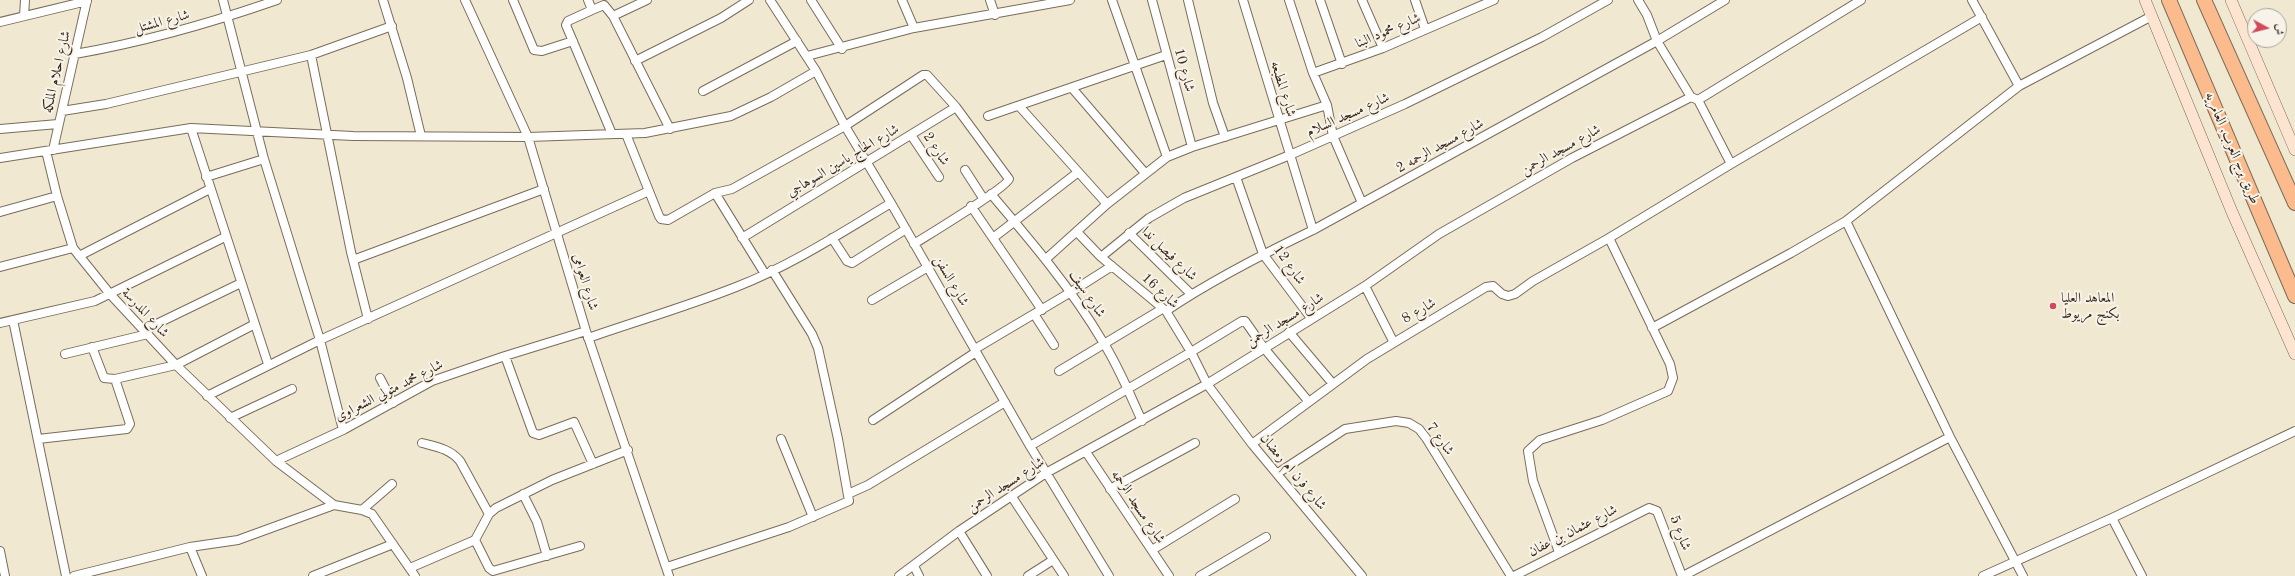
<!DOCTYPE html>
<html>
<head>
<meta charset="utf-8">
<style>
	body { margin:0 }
	#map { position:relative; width:2295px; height:576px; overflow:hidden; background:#f0e8d0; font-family:"Old Standard TT",Amiri,serif }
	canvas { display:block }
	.north { position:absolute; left:2247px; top:8px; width:40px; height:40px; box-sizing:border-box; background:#f7f3e8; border:1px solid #aca397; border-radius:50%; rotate:97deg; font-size:11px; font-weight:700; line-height:16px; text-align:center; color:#3b2a1e }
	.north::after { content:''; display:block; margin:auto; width:14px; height:18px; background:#d1495b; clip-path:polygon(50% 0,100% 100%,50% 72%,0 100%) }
</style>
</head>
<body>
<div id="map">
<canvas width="2295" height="576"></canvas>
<div class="north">ش</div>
</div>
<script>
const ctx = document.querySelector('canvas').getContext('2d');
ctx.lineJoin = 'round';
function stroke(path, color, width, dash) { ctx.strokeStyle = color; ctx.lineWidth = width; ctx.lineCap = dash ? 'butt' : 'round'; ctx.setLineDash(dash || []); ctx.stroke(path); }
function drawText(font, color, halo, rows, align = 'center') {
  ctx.font = font + ' "Old Standard TT",Amiri,serif'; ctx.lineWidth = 4; ctx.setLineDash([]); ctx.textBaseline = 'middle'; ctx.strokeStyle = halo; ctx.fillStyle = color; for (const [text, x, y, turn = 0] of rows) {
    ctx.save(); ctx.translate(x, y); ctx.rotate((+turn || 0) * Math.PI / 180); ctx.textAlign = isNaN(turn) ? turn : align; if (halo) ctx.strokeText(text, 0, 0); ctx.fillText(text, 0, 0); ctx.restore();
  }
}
const street = new Path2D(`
	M223,0L264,159L320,340L343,430
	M383,0L407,78L421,136
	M465,0L528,137L586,331L669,576
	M513,0L534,50L542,51L573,41
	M588,0L592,10L568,21L566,25L612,134
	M770,0L816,71L845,126L891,203L1030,446L1109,576
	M811,0L842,49
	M902,0L914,28
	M990,0L995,15
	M1112,0L1167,157
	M1152,0L1192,147
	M1188,0L1213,103L1225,137
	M1243,0L1313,230
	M1289,0L1313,73L1327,105L1333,136L1362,203
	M1320,0L1342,64
	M1362,0L1383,48
	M1415,0L1425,29
	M1638,0L1647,15L1657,41L1691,97L1698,100L1731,164
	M1972,0L2019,86
	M592,10L604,5L613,16L670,129
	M24,16L25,0
	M613,16L647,0
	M0,22L87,1
	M75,54C144,42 211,23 277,0
	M311,55L351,252L368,319
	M807,56L914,28L1070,0
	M635,61L721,18L749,0
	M1313,73L1383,48L1494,0
	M1072,88L1145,173
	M703,91L797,41
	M1698,100L1861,0
	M1019,106L1107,204
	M62,111L106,104L311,55L392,26
	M988,116L1166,55
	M191,128L268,364
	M0,129L58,124
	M626,134L659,216L661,219L668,220L715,193L732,189L845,126L923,75H927L956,107L1009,179C1006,188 928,235 914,244
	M911,135L939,177
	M53,150L87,0
	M46,151L57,196L73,248L110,294L176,365L276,461L334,505L362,510L372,514L415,576
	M0,158L191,128L353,136L528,137L645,133L731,116L771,97L816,71
	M965,170L983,198
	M206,177L264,159
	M1236,177L1263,254L1311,318
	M715,193L765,274
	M991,194C1031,241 1071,288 1103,342C1119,367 1130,395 1142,421
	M971,206L1042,310
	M0,212L57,196
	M1846,221L1950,437L2023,576
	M1077,232L1101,257L1166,311L1191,352L1207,384L1252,444L1362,576
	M1129,233L1191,294
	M742,238L956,107
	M832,238L847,261L852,263L906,229
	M993,238L1077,173
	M79,256L210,189
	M1101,257L1149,218L1184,198L1290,155L1405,104L1542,37L1608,0
	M1046,259L1107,204L1167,157L1192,147L1327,105
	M353,260L544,189
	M0,267L73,248
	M1365,286L1393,341
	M872,300L928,267
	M1166,311C1212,280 1263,254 1313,230L1657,41L1725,0
	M1034,314L1054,345
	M13,320L66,576
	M0,323L95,301L225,237
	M1652,328L1791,253L1846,221L2019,86L2152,16
	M144,330L241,283
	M1289,332L1333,384
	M588,338C637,321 688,306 736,287C790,266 841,233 891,203
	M92,347L104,378L115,379L176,365L255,324
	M975,349L1071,292L1112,266
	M65,354L148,334
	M505,356L533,433L539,435L574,422L593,464
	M1059,371L1162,309
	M380,378L393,403
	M207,396L320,340L649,191
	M230,418L292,389
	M873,420L976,352
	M38,439L127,429L130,424L115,379
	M781,439L813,517
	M422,443C437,447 450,449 460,461L489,514
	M1252,444L1367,359L1486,287L1493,286L1502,294L1508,296L1515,294L1533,281L1609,238L1731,164L1982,17
	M1030,446L1191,352L1242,321H1245L1264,348L1309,402
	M1086,452L1169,576
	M276,461L343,430L432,381L505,356L586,331
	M1278,473L1345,429L1396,421L1409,423L1419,429L1426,438L1511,576
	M1110,489L1195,443
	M523,494L537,522L547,556
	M848,494L868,485L1005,402
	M1012,497L1064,576
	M362,510L392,484
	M2112,518L2142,576
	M959,531L987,576
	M475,540L489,568L493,571L580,546
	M190,547L202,576
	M1152,550L1235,499
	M0,551L5,576
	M1559,552L1533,481L1528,451L1540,440L1602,420L1668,391L1673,378L1670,364L1609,238
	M914,566L919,576
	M667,567L789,527L849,501L838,439L818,348L812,334L772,270
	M410,568L475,540L489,514L496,508L552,480L628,450
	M74,576L190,547L238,540L334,505
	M313,576L393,544
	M899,576L959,531L1046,473L1207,384L1365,286L1439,234L1572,158L1691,97
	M1028,576L1053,560
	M1200,576L1266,537
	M1514,576L1649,508L1657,511L1682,576
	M1683,576L1950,437
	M1983,576L2112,518L2295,431`);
const secondary = new Path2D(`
	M2145,0L2232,212L2295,354
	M2231,0L2295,150`);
const highway = new Path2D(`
	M2169,0L2295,296
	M2204,0L2295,203`);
const markers = [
	[2053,306,4,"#d1495b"]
];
const streetNames = [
	["شارع المشتل",162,22,-15],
	["شارع محمود البنا",1388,31,-23],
	["شارع 10",1184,70,75],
	["شارع احلام الملكه",57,72,-77],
	["شارع المطبعه",1283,89,73],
	["شارع مسجد السلام",1348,115,-24],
	["شارع مسجد الرحمه 2",1440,146,-29],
	["طريق برج العرب, العامريه",2232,148,67],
	["شارع 2",936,149,57],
	["شارع مسجد الرحمن",1561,150,-29],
	["شارع الحاج ياسين السوهاجي",843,161,-31],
	["شارع فيصل ندا",1169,254,44],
	["شارع 12",1289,265,55],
	["شارع السفن",951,281,60],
	["شارع العوامى",585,282,73],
	["شارع 16",1160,291,43],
	["شارع سيف",1087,294,56],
	["شارع 8",1419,311,-30],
	["شارع المدرسة",145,313,47],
	["شارع مسجد الرحمن",1285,320,-32],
	["شارع محمد متولي الشعراوى",389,391,-27],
	["شارع 7",1440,439,54],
	["شارع فرن ام رمضان",1293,472,50],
	["شارع مسجد الرحمن",1006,485,-33],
	["شارع مسجد الرحمه",1138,507,56],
	["شارع عثمان بن عفان",1573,531,-27],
	["شارع 5",1680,533,69]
];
const poiNames = [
	["المعاهد العليا",2061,298],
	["بكنج مريوط",2061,314]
];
stroke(street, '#7a6c5c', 10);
stroke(secondary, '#7a6c5c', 12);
stroke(highway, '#7a6c5c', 16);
stroke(street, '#fff', 8);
stroke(secondary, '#fde4d1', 11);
stroke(highway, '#fbbb8c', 14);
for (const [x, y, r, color] of markers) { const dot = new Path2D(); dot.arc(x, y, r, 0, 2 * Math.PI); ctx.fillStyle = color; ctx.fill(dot); stroke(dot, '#f7f3e8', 1.5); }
drawText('14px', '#3b2a1e', '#f7f3e8', streetNames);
drawText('14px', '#3b2a1e', '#f7f3e8', poiNames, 'left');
</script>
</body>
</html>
